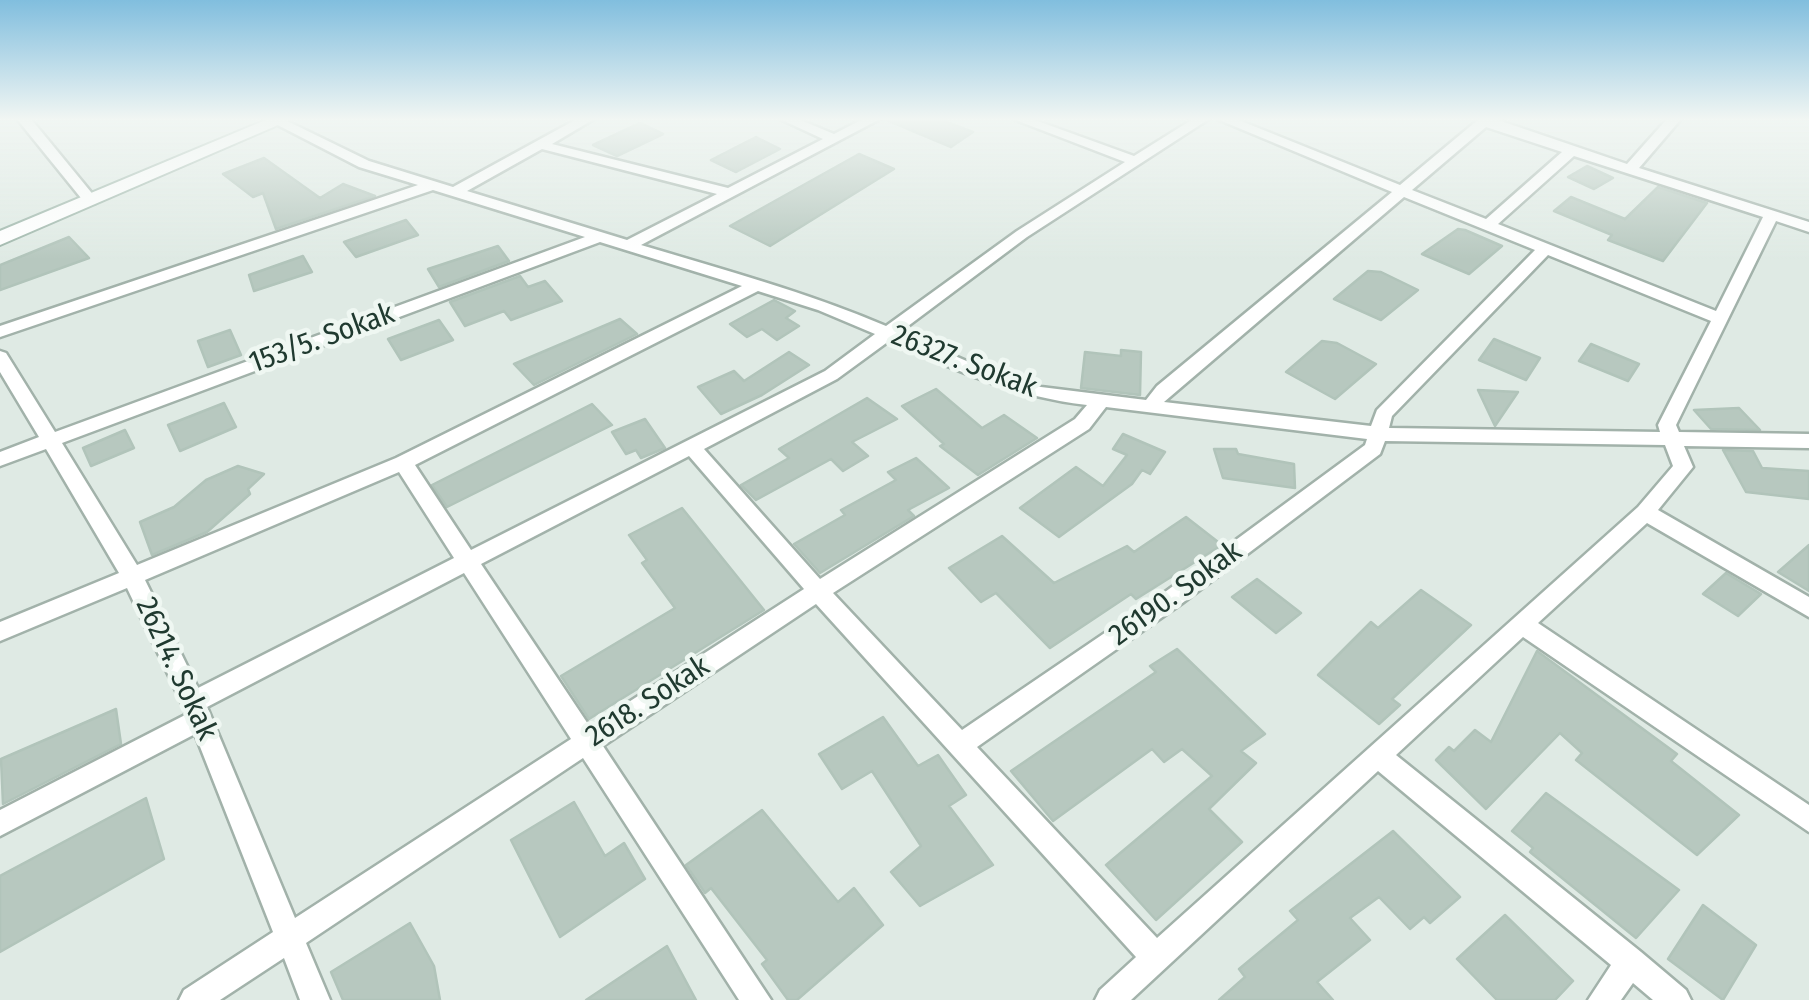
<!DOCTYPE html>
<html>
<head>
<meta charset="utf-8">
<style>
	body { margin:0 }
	canvas { display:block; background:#dfeae4 }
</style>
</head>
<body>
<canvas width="1809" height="1000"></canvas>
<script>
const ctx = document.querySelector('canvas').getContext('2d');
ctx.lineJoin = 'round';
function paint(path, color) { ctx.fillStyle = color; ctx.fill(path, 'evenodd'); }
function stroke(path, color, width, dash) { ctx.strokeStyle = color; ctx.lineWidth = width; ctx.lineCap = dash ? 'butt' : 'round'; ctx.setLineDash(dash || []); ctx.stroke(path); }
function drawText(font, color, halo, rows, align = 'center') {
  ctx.font = font + ' "Fira Sans Condensed",sans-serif'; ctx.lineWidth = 9; ctx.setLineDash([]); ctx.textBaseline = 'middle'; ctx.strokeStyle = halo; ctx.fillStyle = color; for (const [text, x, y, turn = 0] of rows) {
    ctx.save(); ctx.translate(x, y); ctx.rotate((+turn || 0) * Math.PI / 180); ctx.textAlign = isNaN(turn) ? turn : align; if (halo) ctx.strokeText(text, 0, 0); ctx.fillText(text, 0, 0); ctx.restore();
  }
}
const building = new Path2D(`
	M884,119H939L973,132L951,147Z
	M640,123L663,134L617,156L593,145Z
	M756,137L780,149L736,172L711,160Z
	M859,154L894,169L770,246L730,226Z
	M264,158L320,198L343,184L375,196L276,229L263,193L253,197L223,174Z
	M1587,166L1613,178L1594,189L1568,177Z
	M1658,187L1707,203L1663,261L1608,240L1612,235L1554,211L1571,197L1625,219Z
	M406,220L418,235L356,257L344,242Z
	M1458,229L1465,230L1502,246L1469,274L1422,254Z
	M69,237L89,258L0,290V265Z
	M498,246L509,261L439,287L428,269Z
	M303,256L312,272L254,291L249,275Z
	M1368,271L1381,272L1418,290L1381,320L1334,299Z
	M520,276L528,287L545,281L562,301L511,320L504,311L465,326L450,302Z
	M774,300L795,311L786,318L799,326L777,340L762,329L747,337L730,324Z
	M620,319L637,334L534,385L514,364Z
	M439,320L453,340L401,360L388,339Z
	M230,330L241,355L208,367L198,341Z
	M1494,339L1540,358L1526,380L1479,360Z
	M1322,341L1337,343L1376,364L1335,399L1286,372Z
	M1591,344L1639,364L1628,381L1579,361Z
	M1121,350L1141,352L1140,395L1081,388L1085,352L1121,356Z
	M789,352L809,365L762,395L721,414L698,387L734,371L744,381Z
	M936,389L982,428L1004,415L1037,438L978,475L940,446L944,444L902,406Z
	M1478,390L1518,392L1495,426Z
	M867,398L897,419L852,442L868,456L843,471L831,459L756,500L741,485L789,458L779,449Z
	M224,403L236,427L180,451L168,425Z
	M592,404L612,425L447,507L432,485Z
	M1739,408L1760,430L1711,429L1694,410Z
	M645,419L665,448L641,458L636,450L626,454L612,432Z
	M125,430L134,448L91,466L83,448Z
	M1123,434L1165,452L1150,474L1142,470L1132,484L1059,537L1020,508L1076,467L1103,486L1127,455L1113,449Z
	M1214,449H1236L1238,454L1294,464L1295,488L1223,478Z
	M1723,450L1753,451L1762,468L1809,471V499L1746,492Z
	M916,458L949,488L908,510L914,516L820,573L794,544L845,515L841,510L896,480L888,472Z
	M238,466L264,474L248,489L250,494L207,532L152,555L140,522L174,507L206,480Z
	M682,508L764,610L589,719L561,676L675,608L642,563L647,560L629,535Z
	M1186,517L1222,545L1136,599L1131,594L1050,648L996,593L981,602L949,568L1002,536L1054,583L1127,546L1134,552Z
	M1809,545V591L1778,572Z
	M1726,573L1761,594L1738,616L1703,594Z
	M1257,579L1301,613L1276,633L1232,597Z
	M1421,590L1471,625L1392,699L1400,705L1379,724L1318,675L1371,622L1378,628Z
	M1177,649L1265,734L1241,751L1256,763L1209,809L1242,842L1156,920L1106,865L1212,776L1182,749L1164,762L1152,749L1053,821L1011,771L1156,672L1150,666Z
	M1537,651L1677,754L1671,761L1739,815L1697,855L1576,760L1582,753L1560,733L1486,809L1436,760L1449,747L1454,751L1475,730L1491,742Z
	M116,709L121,744L3,804L1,759Z
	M883,717L918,766L938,755L966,795L949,806L993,865L920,906L891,872L921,846L872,771L842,789L819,754Z
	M1546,793L1679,890L1636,938L1530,852L1533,848L1512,831Z
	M146,798L164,859L0,952V876Z
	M574,802L605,856L624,843L645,879L560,937L511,840Z
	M762,810L838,902L854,888L883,925L797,1000H788L762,964L767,960L711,888L705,893L686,865Z
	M1393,831L1460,897L1430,923L1424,917L1410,929L1379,897L1350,918L1370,940L1317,982L1333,1000H1219L1245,977L1239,969L1298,920L1290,911Z
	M1703,905L1756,945L1723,1000L1668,959Z
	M1505,915L1573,981L1555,1000H1497L1457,959Z
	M410,923L434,966L440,1000H343L331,972Z
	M667,946L696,1000H586Z`);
const street = new Path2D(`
	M17,119H31L95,197V203H85Z
	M266,119H283L369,161L453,187L577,119H594L552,144L728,188L823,139L780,119H798L834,134L863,119H880L641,245C725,270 806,292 886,326L1017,231L1125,162L1013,119H1032L1134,156L1193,119H1209L1027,237L900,332L994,373L1041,387L1146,400L1157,386L1392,192L1217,119H1236L1400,185L1479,119H1495L1627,164L1667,119H1681L1639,168L1809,222V232L1776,221L1676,425L1679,432L1809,434V448L1684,446L1693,467L1658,510L1809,597V617L1647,523L1538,623L1809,805V832L1523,637L1396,755L1641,952L1686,990L1691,1000H1653L1633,983L1621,1000H1588L1611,965L1378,771L1131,1000H1095L1100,990L1136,957L816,604L603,746L771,1000H739L583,758L306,943L330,1000H300L284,958L220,1000H179L184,990L273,932L195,734L0,836V810L187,714L127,588L0,641V622L119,573L46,449L0,466V452L39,437L0,372V351L6,353L55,432L585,237L433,190L0,337V326L418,185L359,167ZM1486,127L1562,152L1486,219L1412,190ZM542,149L717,194L627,240L467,191ZM1574,156L1763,217L1716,311L1498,224ZM1404,197L1535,250L1377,410L1371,426L1164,402ZM600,242L742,286L396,458L137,565L62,443ZM1548,255L1711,321L1658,425L1660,432L1389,428L1392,416ZM758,291L818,310L875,334L825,371L471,550L415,465ZM889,341C958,371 1012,396 1087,405L1075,419L820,579L704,449L837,379ZM1106,407L1367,439L1365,445L1165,592L962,730L833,593L1089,429ZM1385,441L1665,445L1673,466L1638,507L1157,938L977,747L1181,604L1380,454ZM689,456L804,589L590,727L481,564ZM399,472L454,558L198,688L145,580ZM464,573L571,739L295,918L207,707Z`);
const secondary = new Path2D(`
	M268,119H292L0,245V231Z`);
const streetNames = [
	["153/5. Sokak",322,339,-20],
	["26327. Sokak",964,362,21],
	["26190. Sokak",1176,594,-36],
	["26214. Sokak",176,669,65],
	["2618. Sokak",648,702,-33]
];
paint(building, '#b7c8bf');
stroke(building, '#b1c4ba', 2.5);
stroke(street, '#a2b2aa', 5);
stroke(secondary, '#9eb6aa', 4);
paint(street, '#fff');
paint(secondary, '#fff');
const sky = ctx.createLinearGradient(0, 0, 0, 259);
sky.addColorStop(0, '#81bede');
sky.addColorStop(0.46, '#f1f6f3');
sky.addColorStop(1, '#f1f6f300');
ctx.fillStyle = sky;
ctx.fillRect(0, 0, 1809, 259);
drawText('30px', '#203a30', '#eff7f2', streetNames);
</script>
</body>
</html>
